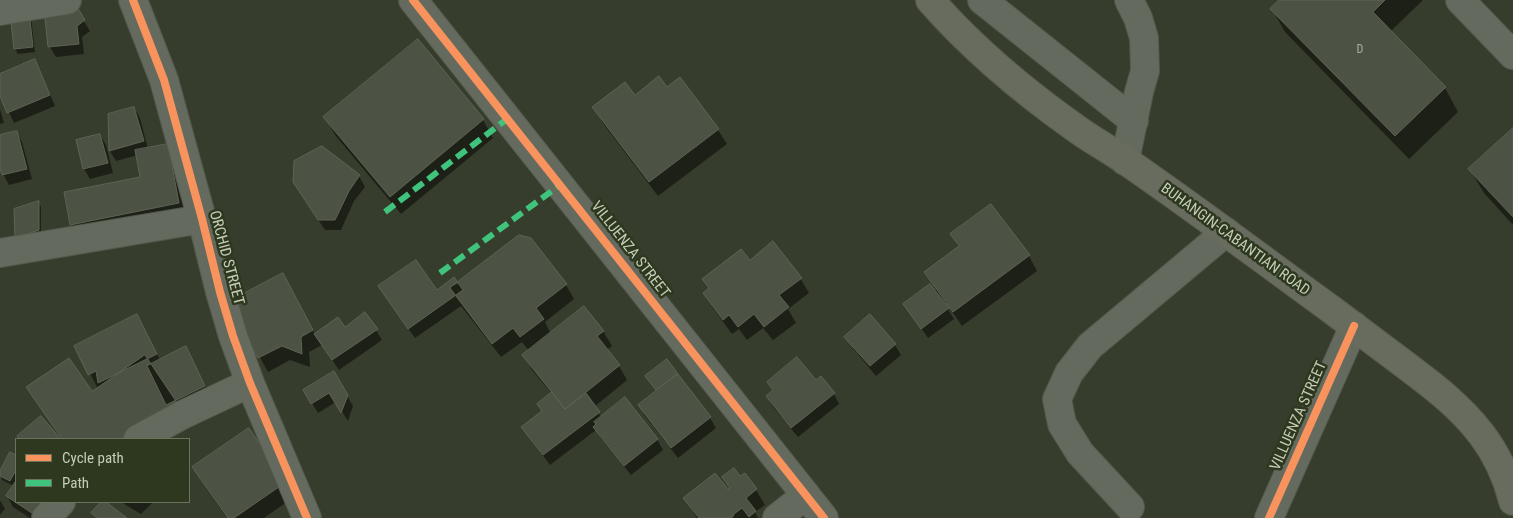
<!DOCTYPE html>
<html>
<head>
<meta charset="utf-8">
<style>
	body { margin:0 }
	#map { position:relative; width:1513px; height:518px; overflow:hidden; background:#363d2c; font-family:"Roboto Condensed",sans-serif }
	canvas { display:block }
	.legend { position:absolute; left:15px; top:438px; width:175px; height:65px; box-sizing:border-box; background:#2e381f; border:1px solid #6a745c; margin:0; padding:6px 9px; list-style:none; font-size:15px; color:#c3cdb7 }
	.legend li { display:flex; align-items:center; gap:10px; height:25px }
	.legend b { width:25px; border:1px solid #6a745c }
</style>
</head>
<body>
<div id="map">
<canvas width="1513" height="518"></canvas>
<ul class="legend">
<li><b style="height:6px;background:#f8935d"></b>Cycle path</li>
<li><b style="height:6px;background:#40c37c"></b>Path</li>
</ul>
</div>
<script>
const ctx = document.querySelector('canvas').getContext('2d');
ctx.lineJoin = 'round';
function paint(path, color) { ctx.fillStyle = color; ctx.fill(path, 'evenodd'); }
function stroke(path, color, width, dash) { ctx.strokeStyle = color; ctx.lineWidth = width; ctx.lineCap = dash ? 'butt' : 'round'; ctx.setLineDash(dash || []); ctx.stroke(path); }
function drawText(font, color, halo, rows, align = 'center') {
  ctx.font = font + ' "Roboto Condensed",sans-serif'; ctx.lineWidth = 5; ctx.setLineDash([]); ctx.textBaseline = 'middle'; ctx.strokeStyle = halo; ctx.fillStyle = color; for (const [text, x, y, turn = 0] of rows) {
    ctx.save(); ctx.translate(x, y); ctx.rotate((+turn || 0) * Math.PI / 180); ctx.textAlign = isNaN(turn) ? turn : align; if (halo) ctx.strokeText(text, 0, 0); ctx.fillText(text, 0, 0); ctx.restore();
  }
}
const shadow = new Path2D(`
	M1281,0H1423L1390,32L1445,88L1458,112L1409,159L1285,32L1272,9Z
	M75,7L90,31L82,37L84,54L56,57L50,47L46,10Z
	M31,17L35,52L18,54L15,49Z
	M34,61L40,71L55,106L14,123L0,93V75Z
	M667,88L718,130L727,144L658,196L602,122L594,107Z
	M134,108L140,118L148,149L168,145L176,160L187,218L80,239L71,224L142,178L138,155L116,161L110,151V115Z
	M0,109L4,123L0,124Z
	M325,117L483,120L493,138L401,214L335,135Z
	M1513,129V225L1484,193L1470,170Z
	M16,132L22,142L32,179L9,185L3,174L0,163V136Z
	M100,135L106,145L113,173L90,179L84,169L77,141Z
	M359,176L365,187L354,201L341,230H325L300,193Z
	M38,202L41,207V235L16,238Z
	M951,235L1029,256L1037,271L962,326L949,307L947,308L954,319L928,338L904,304L936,290L926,272L959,248Z
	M750,262L800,278L809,293L788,309L796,323L773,340L763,328L747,340L739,329L732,334L713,308L704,294L710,289L704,279Z
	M458,284L566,285L574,299L545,322L551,334L603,331L612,346L606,350L619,366L627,380L594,407L602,418L657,439L663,450L631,475L600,437L596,430L550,465L529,437L523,427L543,412L552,394L532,370L524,355L529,351L522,342L501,357L461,306L415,338L386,297L437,291Z
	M291,289L315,335L344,328L376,330L382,340L339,370L322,345L309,352L310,367L290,360L268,372L229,303Z
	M137,316L160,360L191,358L210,396L190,425L169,439H61L28,387L92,393L98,389L76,346Z
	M870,316L895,345L901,355L876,376L852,347L846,337Z
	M667,361L710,418L716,428L678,458L645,416L639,405L658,391L650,381Z
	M333,373L353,406L348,421L336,402L318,413L305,391Z
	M768,382H816L834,394L839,404L798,437L773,407L767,396L773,391Z
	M248,430L294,497L264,518H227L202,482L194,467Z
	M10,454L16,457V502H57L46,518H30L13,507L7,496L14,486L2,480L0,473Z
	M744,475L756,490L765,505L755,512L758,518H697L685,499L728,491L730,489L724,478H740Z
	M0,500L5,509L0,515Z
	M121,502H153L141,514Z`);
const building = new Path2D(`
	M1279,0H1385L1373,12L1446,87L1395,136L1270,9Z
	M76,5L85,20L77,26L79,44L48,47L44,9Z
	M29,11L33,47L14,49L10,13Z
	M418,39L484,119L390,197L323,117Z
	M35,59L50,95L7,113L0,96V74Z
	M659,76L667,87L680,77L719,129L649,182L592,107L625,82L635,95Z
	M134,107L144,141L109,151L108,114Z
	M1513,128V217L1468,169Z
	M17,131L27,169L2,175L0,168V135Z
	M100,134L108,163L83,169L76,140Z
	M168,144L179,203L70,225L64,192L140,177L135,150Z
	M322,146L360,175L349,191L335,220H318L293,182L294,161Z
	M39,201V230L15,238L14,209Z
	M991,204L1030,255L953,312L924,272L959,246L950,234Z
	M519,235L531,238L567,284L536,308L544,319L520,337L513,328L492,344L450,288Z
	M773,241L802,278L779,295L789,307L764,327L754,314L738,327L729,315L723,320L703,293L709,288L702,279L741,249L750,260Z
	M416,260L437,290L454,277L463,290L408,329L378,286Z
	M283,273L313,330L301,337L302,354L282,346L258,358L228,302Z
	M930,284L949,308L921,329L903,304Z
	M584,306L604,331L597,336L620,365L565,409L522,355Z
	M365,312L378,329L332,360L314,334L338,317L345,327Z
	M137,314L157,354L98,383L96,371L88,375L74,346Z
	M870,314L896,344L870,366L844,337Z
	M186,346L205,386L166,405L147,366Z
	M145,355L180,407L133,439H62L26,387L69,358L92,391Z
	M797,357L816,380L821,376L835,393L791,428L766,396L773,390L767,382Z
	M667,359L678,374L656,390L645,376Z
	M334,371L348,395L341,413L329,393L311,404L303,390Z
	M678,374L711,417L671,448L638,405Z
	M552,392L565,409L586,393L600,412L543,455L521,427L542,411L537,404Z
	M625,397L658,439L624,466L593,427L596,424L594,422Z
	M41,416L61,439H20L17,436Z
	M249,428L286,482L234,518H228L192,467Z
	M10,452L16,455V470L10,481L0,476V471Z
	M734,468L740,476L745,473L757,489L746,498L756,511L749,517L742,508L734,514L732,518H699L683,498L715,473L728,489L730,488L722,477Z
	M16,481V502H44L35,515L6,496Z
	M101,502H106L127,518H97L91,513Z`);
const minor = new Path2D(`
	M133,0L164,80L202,219L220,292L233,336L250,383L307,518
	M413,0L824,518
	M982,0L1134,121
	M1460,0L1513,55
	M0,11L67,0
	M1125,161L1139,92L1145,71L1144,38L1138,18L1129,0
	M0,253L202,219
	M138,439L182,415L250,383
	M1130,507L1080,453L1062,424L1057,399L1069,373L1090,346L1226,232
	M46,518L61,502
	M777,518L806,495
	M1269,518L1354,326`);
const major = new Path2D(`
	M930,0C972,48 1022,90 1074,127C1090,139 1109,149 1126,161C1196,209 1263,260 1332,310C1356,328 1380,346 1404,364C1432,385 1460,406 1482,435C1497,455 1507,477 1513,501`);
const quiet = new Path2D(`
	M385,212L507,119
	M440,273L560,185`);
const cycleway = new Path2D(`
	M133,0L164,80L202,219L220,292L233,336L250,383L307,518
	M413,0L824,518
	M1269,518L1354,326`);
const numberNames = [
	["D",1360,50]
];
const streetNames = [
	["BUHANGIN-CABANTIAN ROAD",1235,240,36],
	["VILLUENZA STREET",630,250,52],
	["ORCHID STREET",226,258,75],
	["VILLUENZA STREET",1299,416,-66]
];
paint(shadow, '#0007');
paint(building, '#4c5244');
stroke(building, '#5e6454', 1);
stroke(minor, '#54584c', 30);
stroke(major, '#53594a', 30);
stroke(minor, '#646a5d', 28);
stroke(major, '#676c5f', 28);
stroke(quiet, '#40c37c', 6, [12, 6]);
stroke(cycleway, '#f8935d', 8);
drawText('12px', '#a5ae9a', null, numberNames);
drawText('15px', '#c3cdb7', '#2e381f', streetNames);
</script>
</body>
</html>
